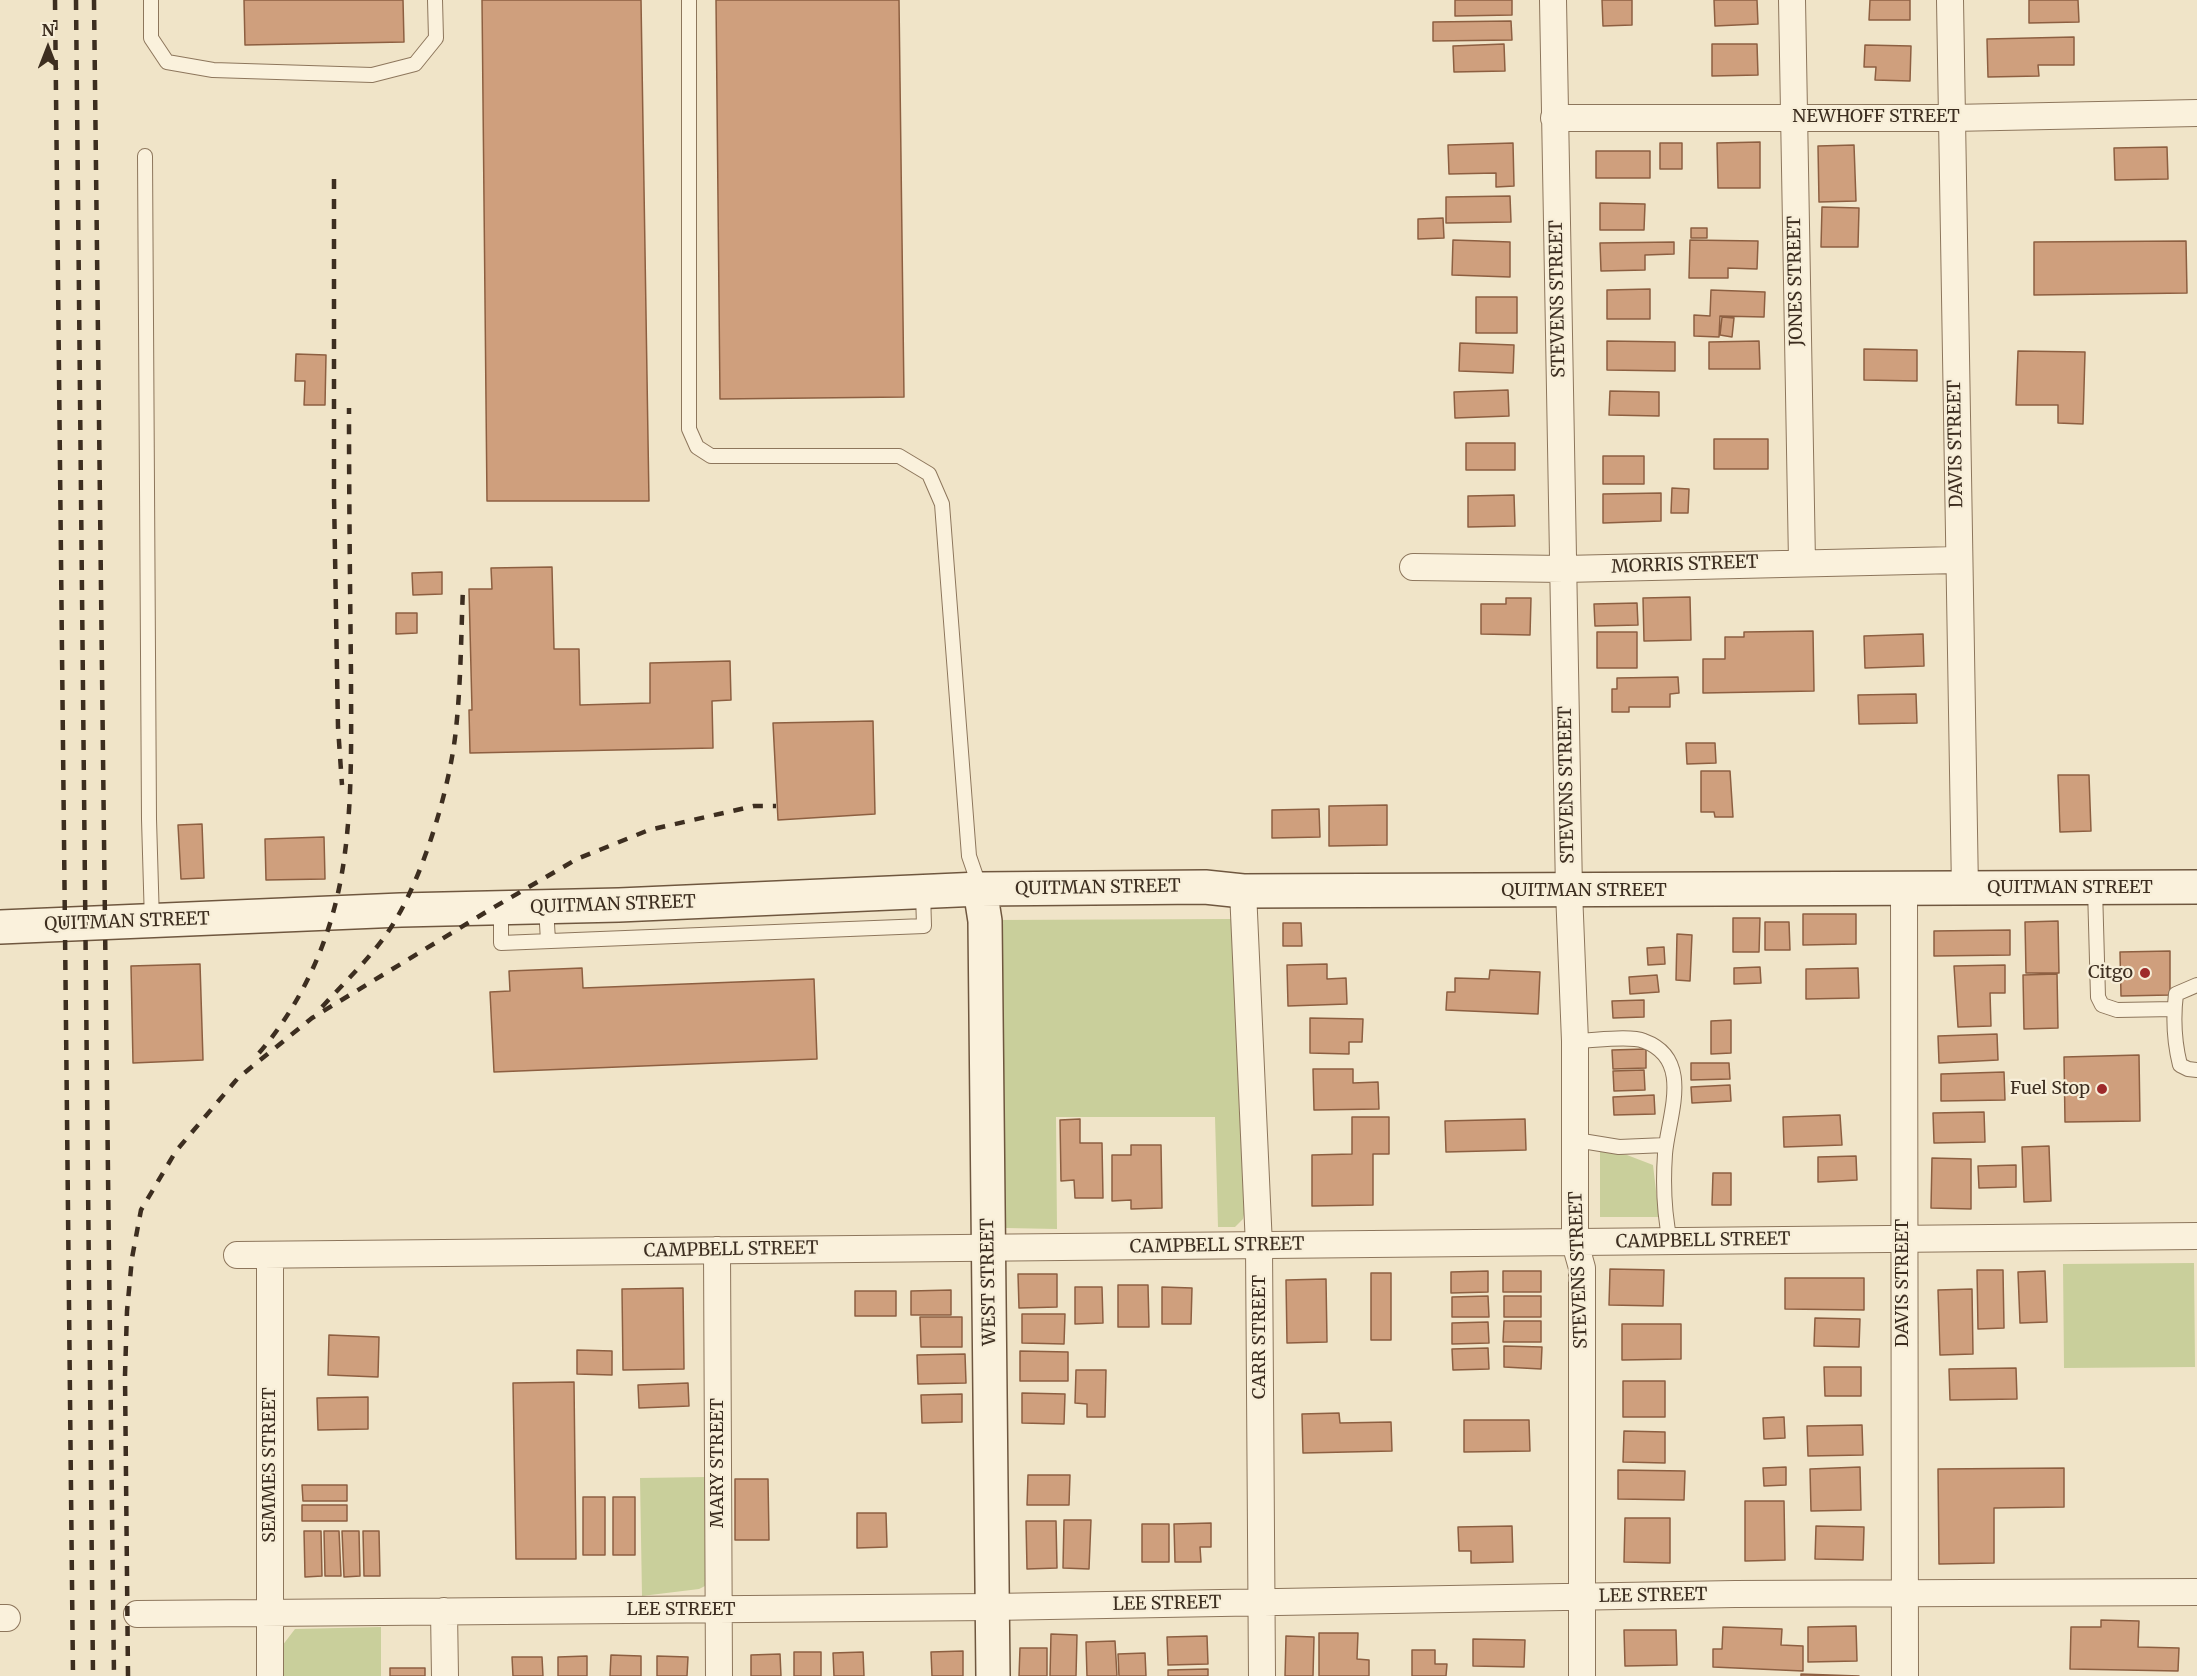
<!DOCTYPE html>
<html>
<head>
<meta charset="utf-8">
<style>
	body { margin:0 }
	#map { position:relative; width:2197px; height:1676px; overflow:hidden; background:#f0e4c8; font-family:Merriweather,serif }
	canvas { display:block }
	.north { position:absolute; left:18px; top:18px; width:60px; height:60px; -webkit-text-stroke:4px #f7eed8; paint-order:stroke; rotate:0deg; font-size:16px; font-weight:700; line-height:24px; text-align:center; color:#3d2e20 }
	.north::after { content:''; display:block; margin:auto; width:21px; height:27px; background:#3d2e20; clip-path:polygon(50% 0,100% 100%,50% 72%,0 100%) }
</style>
</head>
<body>
<div id="map">
<canvas width="2197" height="1676"></canvas>
<div class="north">N</div>
</div>
<script>
const ctx = document.querySelector('canvas').getContext('2d');
ctx.lineJoin = 'round';
function paint(path, color) { ctx.fillStyle = color; ctx.fill(path, 'evenodd'); }
function stroke(path, color, width, dash) { ctx.strokeStyle = color; ctx.lineWidth = width; ctx.lineCap = dash ? 'butt' : 'round'; ctx.setLineDash(dash || []); ctx.stroke(path); }
function drawText(font, color, halo, rows, align = 'center') {
  ctx.font = font + ' Merriweather,serif'; ctx.lineWidth = 4.5; ctx.setLineDash([]); ctx.textBaseline = 'middle'; ctx.strokeStyle = halo; ctx.fillStyle = color; for (const [text, x, y, turn = 0] of rows) {
    ctx.save(); ctx.translate(x, y); ctx.rotate((+turn || 0) * Math.PI / 180); ctx.textAlign = isNaN(turn) ? turn : align; if (halo) ctx.strokeText(text, 0, 0); ctx.fillText(text, 0, 0); ctx.restore();
  }
}
const green = new Path2D(`
	M1231,919L1246,1205L1243,1219L1235,1227H1218L1215,1117H1056L1057,1229L1006,1228L1002,1225L995,920Z
	M1600,1150L1627,1155L1653,1165L1659,1217H1600Z
	M2194,1263L2195,1367L2064,1368L2063,1264Z
	M707,1477V1585L699,1589L642,1596L640,1478Z
	M381,1627V1676H282V1646L295,1629Z`);
const building = new Path2D(`
	M244,0H403L404,42L245,45Z
	M482,0H641L649,501H487Z
	M716,0H899L904,397L720,399Z
	M1455,0H1512V15L1455,16Z
	M1602,0H1632V25L1603,26Z
	M1714,0H1757L1758,24L1715,26Z
	M1870,0H1910V20H1869Z
	M2029,0H2078L2079,22L2029,23Z
	M1511,21L1512,40L1433,41V22Z
	M2074,37V65H2038L2039,76L1988,77L1987,39Z
	M1504,44L1505,71L1454,72L1453,46Z
	M1712,44H1757L1758,75L1712,76Z
	M1865,45L1911,46L1910,81L1875,80L1876,67H1864Z
	M1760,142V188H1718L1717,143Z
	M1513,143L1514,186L1496,187V173L1449,174L1448,145Z
	M1660,143H1682V169H1660Z
	M1854,145L1856,201L1819,202L1818,146Z
	M2167,147L2168,179L2115,180L2114,148Z
	M1596,151H1650V178H1596Z
	M1510,196L1511,222L1446,223V197Z
	M1600,203L1645,204L1644,230H1600Z
	M1822,207L1859,208L1858,247H1821Z
	M1443,218L1444,238L1418,239V219Z
	M1691,228H1707V238H1691Z
	M1453,240L1510,242V277L1452,275Z
	M1690,240L1758,241L1757,269L1728,268V278H1689Z
	M2186,241L2187,293L2034,295V242Z
	M1674,242V254L1645,255V270L1601,271L1600,243Z
	M1650,289V319H1607V290Z
	M1711,290L1765,292L1764,317L1720,316L1719,337L1694,336V315L1710,316Z
	M1476,297H1517V333H1476Z
	M1722,317L1734,318L1732,337L1720,335Z
	M1607,341L1675,342V371L1607,370Z
	M1759,341L1760,369H1709V342Z
	M1460,343L1514,345L1513,373L1459,371Z
	M1864,349L1917,350V381L1864,380Z
	M2018,351L2085,352L2083,424L2058,423V405H2016Z
	M296,354L326,355L325,405H304L305,381H295Z
	M1508,390L1509,416L1455,418L1454,392Z
	M1610,391L1659,392V416L1609,415Z
	M1714,439H1768V469H1714Z
	M1466,443H1515V470H1466Z
	M1603,456H1644V484H1603Z
	M1672,488L1689,489L1688,513H1671Z
	M1661,493V521L1603,523V494Z
	M1514,495L1515,526L1468,527V496Z
	M552,567L554,649H579L580,705L650,703V663L730,661L731,700L712,701L713,748L470,753L469,710H472L469,589H492L491,568Z
	M442,572V594L413,595L412,573Z
	M1690,597L1691,640L1644,641L1643,598Z
	M1506,598H1531L1530,635L1481,634V604H1506Z
	M1637,603L1638,625L1595,626L1594,604Z
	M396,613H417V633L396,634Z
	M1813,631L1814,691L1703,693V659H1725V637H1744V632Z
	M1597,632H1637V668H1597Z
	M1923,634L1924,666L1865,668L1864,636Z
	M1678,677L1679,693L1670,694V707H1629V712H1612V689H1617V678Z
	M1916,694L1917,723L1859,724L1858,695Z
	M873,721L875,814L778,820L773,723Z
	M1686,743H1715L1716,763L1687,764Z
	M1701,771H1730L1733,817H1715L1714,812H1701Z
	M2058,775H2089L2091,831L2060,832Z
	M1387,805V845L1329,846V806Z
	M1319,809L1320,837L1272,838V810Z
	M202,824L204,878L181,879L178,825Z
	M324,837L325,879L266,880L265,839Z
	M1803,914H1856V944L1803,945Z
	M1733,918H1760L1759,952H1733Z
	M2058,921L2059,973H2026L2025,922Z
	M1765,922H1789L1790,950H1765Z
	M1283,923H1301L1302,946H1283Z
	M2010,930V955L1934,956V931Z
	M1677,934L1692,935L1690,981L1676,980Z
	M1664,947L1665,964L1648,965L1647,948Z
	M2170,951V995L2121,996L2120,952Z
	M200,964L203,1060L133,1063L131,966Z
	M1327,964V979L1346,978L1347,1004L1288,1006L1287,965Z
	M2005,965V993H1990L1991,1026L1958,1027L1954,966Z
	M1760,967L1761,983L1734,984V968Z
	M582,968L583,988L814,979L817,1059L494,1072L490,992L510,991L509,971Z
	M1858,968L1859,998L1806,999V969Z
	M1490,970L1540,972L1538,1014L1446,1010L1447,992H1455V978L1489,979Z
	M2057,974L2058,1028L2024,1029L2023,975Z
	M1657,975L1659,992L1630,994L1629,977Z
	M1644,1000V1017L1613,1018L1612,1001Z
	M1310,1018L1363,1019L1362,1042H1349V1054L1310,1053Z
	M1731,1020V1053L1711,1054V1021Z
	M1997,1034L1998,1060L1939,1063L1938,1036Z
	M1646,1049V1068L1613,1069L1612,1050Z
	M2139,1055L2140,1121L2065,1122L2064,1057Z
	M1691,1063H1729L1730,1079L1691,1080Z
	M1313,1069H1353V1083L1378,1082L1379,1109L1314,1110Z
	M1644,1070L1645,1090L1614,1091L1613,1071Z
	M2004,1072L2005,1100L1941,1101V1074Z
	M1730,1085L1731,1101L1692,1103L1691,1087Z
	M1654,1095L1655,1114L1614,1115L1613,1097Z
	M1984,1112L1985,1142L1934,1143L1933,1113Z
	M1840,1115L1842,1145L1784,1147L1783,1117Z
	M1352,1117H1389V1154H1373V1205L1312,1206V1155L1352,1154Z
	M1080,1119V1143H1102L1103,1198H1075L1074,1180L1061,1181L1060,1120Z
	M1525,1119L1526,1150L1446,1152L1445,1121Z
	M1131,1145H1161L1162,1208L1131,1209V1200L1112,1201V1155H1131Z
	M2049,1146L2051,1201L2024,1202L2022,1147Z
	M1856,1156L1857,1180L1818,1182V1157Z
	M1932,1158L1971,1159V1209L1931,1208Z
	M2016,1165V1187L1979,1188L1978,1166Z
	M1713,1173H1731V1205H1712Z
	M1610,1269L1664,1270L1663,1306L1609,1305Z
	M1977,1270H2003L2004,1328L1978,1329Z
	M1488,1271V1292L1451,1293V1272Z
	M1503,1271H1541V1292H1503Z
	M2045,1271L2047,1322L2020,1323L2018,1272Z
	M1371,1273H1391V1340H1371Z
	M1018,1274H1057V1307L1019,1308Z
	M1785,1278H1864V1310L1785,1309Z
	M1326,1279L1327,1342L1287,1343L1286,1280Z
	M1118,1285H1148L1149,1327H1118Z
	M1075,1287H1102L1103,1323L1075,1324Z
	M1162,1287L1192,1288L1191,1324H1162Z
	M683,1288L684,1369L623,1370L622,1289Z
	M1972,1289L1973,1354L1940,1355L1938,1290Z
	M951,1290V1315H911V1291Z
	M855,1291H896V1316H855Z
	M1488,1296L1489,1317H1452V1297Z
	M1504,1296H1541V1317H1504Z
	M1022,1314H1065L1064,1344L1022,1343Z
	M920,1317H962V1347H921Z
	M1815,1318L1860,1319L1859,1347L1814,1346Z
	M1504,1321H1541V1342H1503Z
	M1488,1322L1489,1343L1452,1344V1323Z
	M1622,1324H1681V1359L1622,1360Z
	M329,1335L379,1337L378,1377L328,1375Z
	M1504,1346L1542,1347L1541,1369L1504,1367Z
	M1488,1348L1489,1369L1453,1370L1452,1349Z
	M577,1350L612,1351V1375L577,1374Z
	M1020,1351L1068,1352V1381H1020Z
	M965,1354L966,1383L918,1384L917,1355Z
	M1824,1367H1861V1396H1825Z
	M2016,1368L2017,1399L1950,1400L1949,1369Z
	M1076,1370H1106L1105,1417H1087V1404L1075,1403Z
	M1623,1381H1665V1417H1623Z
	M574,1382L576,1559H516L513,1383Z
	M688,1383L689,1406L639,1408L638,1385Z
	M1022,1393L1065,1394L1064,1424L1022,1423Z
	M962,1394V1422L922,1423L921,1395Z
	M368,1397V1429L318,1430L317,1398Z
	M1339,1413L1340,1423L1391,1422L1392,1451L1303,1453L1302,1414Z
	M1784,1417L1785,1438L1764,1439L1763,1418Z
	M1464,1420H1529L1530,1451L1464,1452Z
	M1862,1425L1863,1455L1808,1456L1807,1426Z
	M1624,1431L1665,1432V1463L1623,1462Z
	M1786,1467V1485L1764,1486L1763,1468Z
	M1860,1467L1861,1510L1811,1511L1810,1469Z
	M2064,1468V1507L1994,1508V1563L1939,1564L1938,1469Z
	M1618,1470L1685,1471L1684,1500L1618,1499Z
	M1028,1475H1070L1069,1505H1027Z
	M735,1479H768L769,1540H735Z
	M302,1485H347V1501H303Z
	M583,1497H605V1555H583Z
	M613,1497H635V1555H613Z
	M1745,1501H1784L1785,1560L1745,1561Z
	M302,1505H347V1521H302Z
	M857,1513H886L887,1547L857,1548Z
	M1625,1518H1670V1563L1624,1562Z
	M1064,1520H1091L1089,1569L1063,1568Z
	M1026,1521H1056L1057,1568L1027,1569Z
	M1211,1523V1547H1200L1201,1562H1175L1174,1524Z
	M1142,1524H1169V1562H1142Z
	M1512,1526L1513,1562L1471,1563V1551H1459L1458,1527Z
	M1816,1526L1864,1527L1863,1560L1815,1559Z
	M304,1531H321L322,1576L305,1577Z
	M324,1531H339L341,1576H325Z
	M342,1531H359L360,1576L344,1577Z
	M363,1531H379L380,1576H364Z
	M2101,1620L2139,1621L2138,1647L2179,1648L2178,1671L2070,1669L2071,1627H2101Z
	M1856,1626L1857,1661L1808,1662V1627Z
	M1723,1627L1782,1629L1781,1645L1803,1646V1671L1713,1667V1649H1722Z
	M1624,1630H1676L1677,1665L1625,1666Z
	M1319,1633H1358L1357,1659L1369,1660V1676H1319Z
	M1051,1634L1077,1635L1076,1676H1050Z
	M1207,1636L1208,1664L1168,1665L1167,1637Z
	M1286,1636L1314,1637L1313,1676H1285Z
	M1473,1639L1525,1640L1524,1667L1473,1666Z
	M1115,1641L1117,1676H1087L1086,1642Z
	M1020,1648H1047V1676H1019Z
	M1412,1650H1435V1664H1447L1446,1676H1412Z
	M963,1651V1676H932L931,1652Z
	M794,1652H821V1676H794Z
	M863,1652L864,1676H834L833,1653Z
	M1145,1653L1146,1676H1119L1118,1654Z
	M780,1654L781,1676H751V1655Z
	M611,1655L641,1656V1676H610Z
	M587,1656V1676H558V1657Z
	M657,1656L688,1657L687,1676H657Z
	M512,1657H542L543,1676H513Z
	M390,1668H425V1676H390Z
	M1208,1669V1676H1168V1670Z
	M1801,1674L1859,1676H1801Z`);
const lane = new Path2D(`
	M151,0V38L167,62L213,70L372,75L415,64L436,38L435,0
	M689,0V429L697,447L711,456H899L929,474L942,504L969,856L980,888
	M145,156L149,819L152,922
	M2095,888L2098,997L2102,1005L2117,1010L2174,1009
	M546,907L548,941
	M501,909V943L924,926L923,892
	M2197,985L2176,994C2173,1018 2174,1041 2180,1065L2188,1069L2197,1070
	M1575,1041C1593,1041 1629,1035 1644,1041C1694,1059 1668,1117 1665,1154C1663,1183 1664,1213 1670,1241
	M1576,1140L1619,1147L1666,1145`);
const street = new Path2D(`
	M1553,0L1569,891L1575,1041V1243L1582,1268V1676
	M1792,0L1802,562
	M1950,0L1965,889
	M1554,118H1951L2197,113
	M1413,567L1564,569L1957,560
	M1904,890L1905,1676
	M1243,891L1259,1246L1262,1676
	M717,1250L719,1676
	M237,1255L2197,1236
	M270,1255V1676
	M444,1611L445,1676
	M137,1614L992,1607L1735,1594L2197,1592
	M0,1618H7`);
const secondary = new Path2D(`
	M980,889L985,921L993,1676
	M0,927L401,910L619,905L980,889L1205,887L1243,891L2197,887`);
const rail = new Path2D(`
	M55,0L73,1676
	M76,0L93,1676
	M94,0L114,1676
	M334,179V496L338,727L342,785
	M322,1007C343,984 365,963 383,939C420,890 450,790 456,729C461,682 461,635 463,588
	M259,1053C293,1014 319,964 333,913C354,839 351,750 351,673C350,585 349,497 349,408
	M128,1676L125,1375L127,1311L132,1258L141,1210L176,1151L238,1078L312,1018L491,909L577,859L649,830L754,806H776`);
const markers = [
	[2145,973,6,"#9e2a2b"],
	[2102,1089,6,"#9e2a2b"]
];
const streetNames = [
	["NEWHOFF STREET",1876,117],
	["JONES STREET",1796,281,-91],
	["STEVENS STREET",1558,299,-91],
	["DAVIS STREET",1956,444,-91],
	["MORRIS STREET",1685,565,-2],
	["STEVENS STREET",1567,785,-91],
	["QUITMAN STREET",1098,888,-1],
	["QUITMAN STREET",2070,888],
	["QUITMAN STREET",1584,891],
	["QUITMAN STREET",613,905,-2],
	["QUITMAN STREET",127,922,-2],
	["CAMPBELL STREET",1703,1241,-1],
	["CAMPBELL STREET",1217,1246,-1],
	["CAMPBELL STREET",731,1250,-1],
	["STEVENS STREET",1579,1270,-92],
	["WEST STREET",989,1282,-91],
	["DAVIS STREET",1903,1283,-90],
	["CARR STREET",1260,1337,-90],
	["MARY STREET",718,1463,-90],
	["SEMMES STREET",270,1465,-90],
	["LEE STREET",1653,1596,-1],
	["LEE STREET",1167,1604,-1],
	["LEE STREET",681,1610]
];
const poiNames = [
	["Citgo",2133,973],
	["Fuel Stop",2090,1089]
];
paint(green, '#c9cf9b');
paint(building, '#cf9f7d');
stroke(building, '#8d5f41', 1.5);
stroke(lane, '#8d765c', 16);
stroke(street, '#8d765c', 28);
stroke(secondary, '#6f573f', 36);
stroke(lane, '#faf1dc', 14);
stroke(street, '#faf1dc', 26);
stroke(secondary, '#faf1dc', 33);
stroke(rail, '#3d2e20', 4.5, [10, 10]);
for (const [x, y, r, color] of markers) { const dot = new Path2D(); dot.arc(x, y, r, 0, 2 * Math.PI); ctx.fillStyle = color; ctx.fill(dot); stroke(dot, '#f7eed8', 2); }
drawText('18px', '#3d2e20', '#f7eed8', streetNames);
drawText('18px', '#3d2e20', '#f7eed8', poiNames, 'right');
</script>
</body>
</html>
